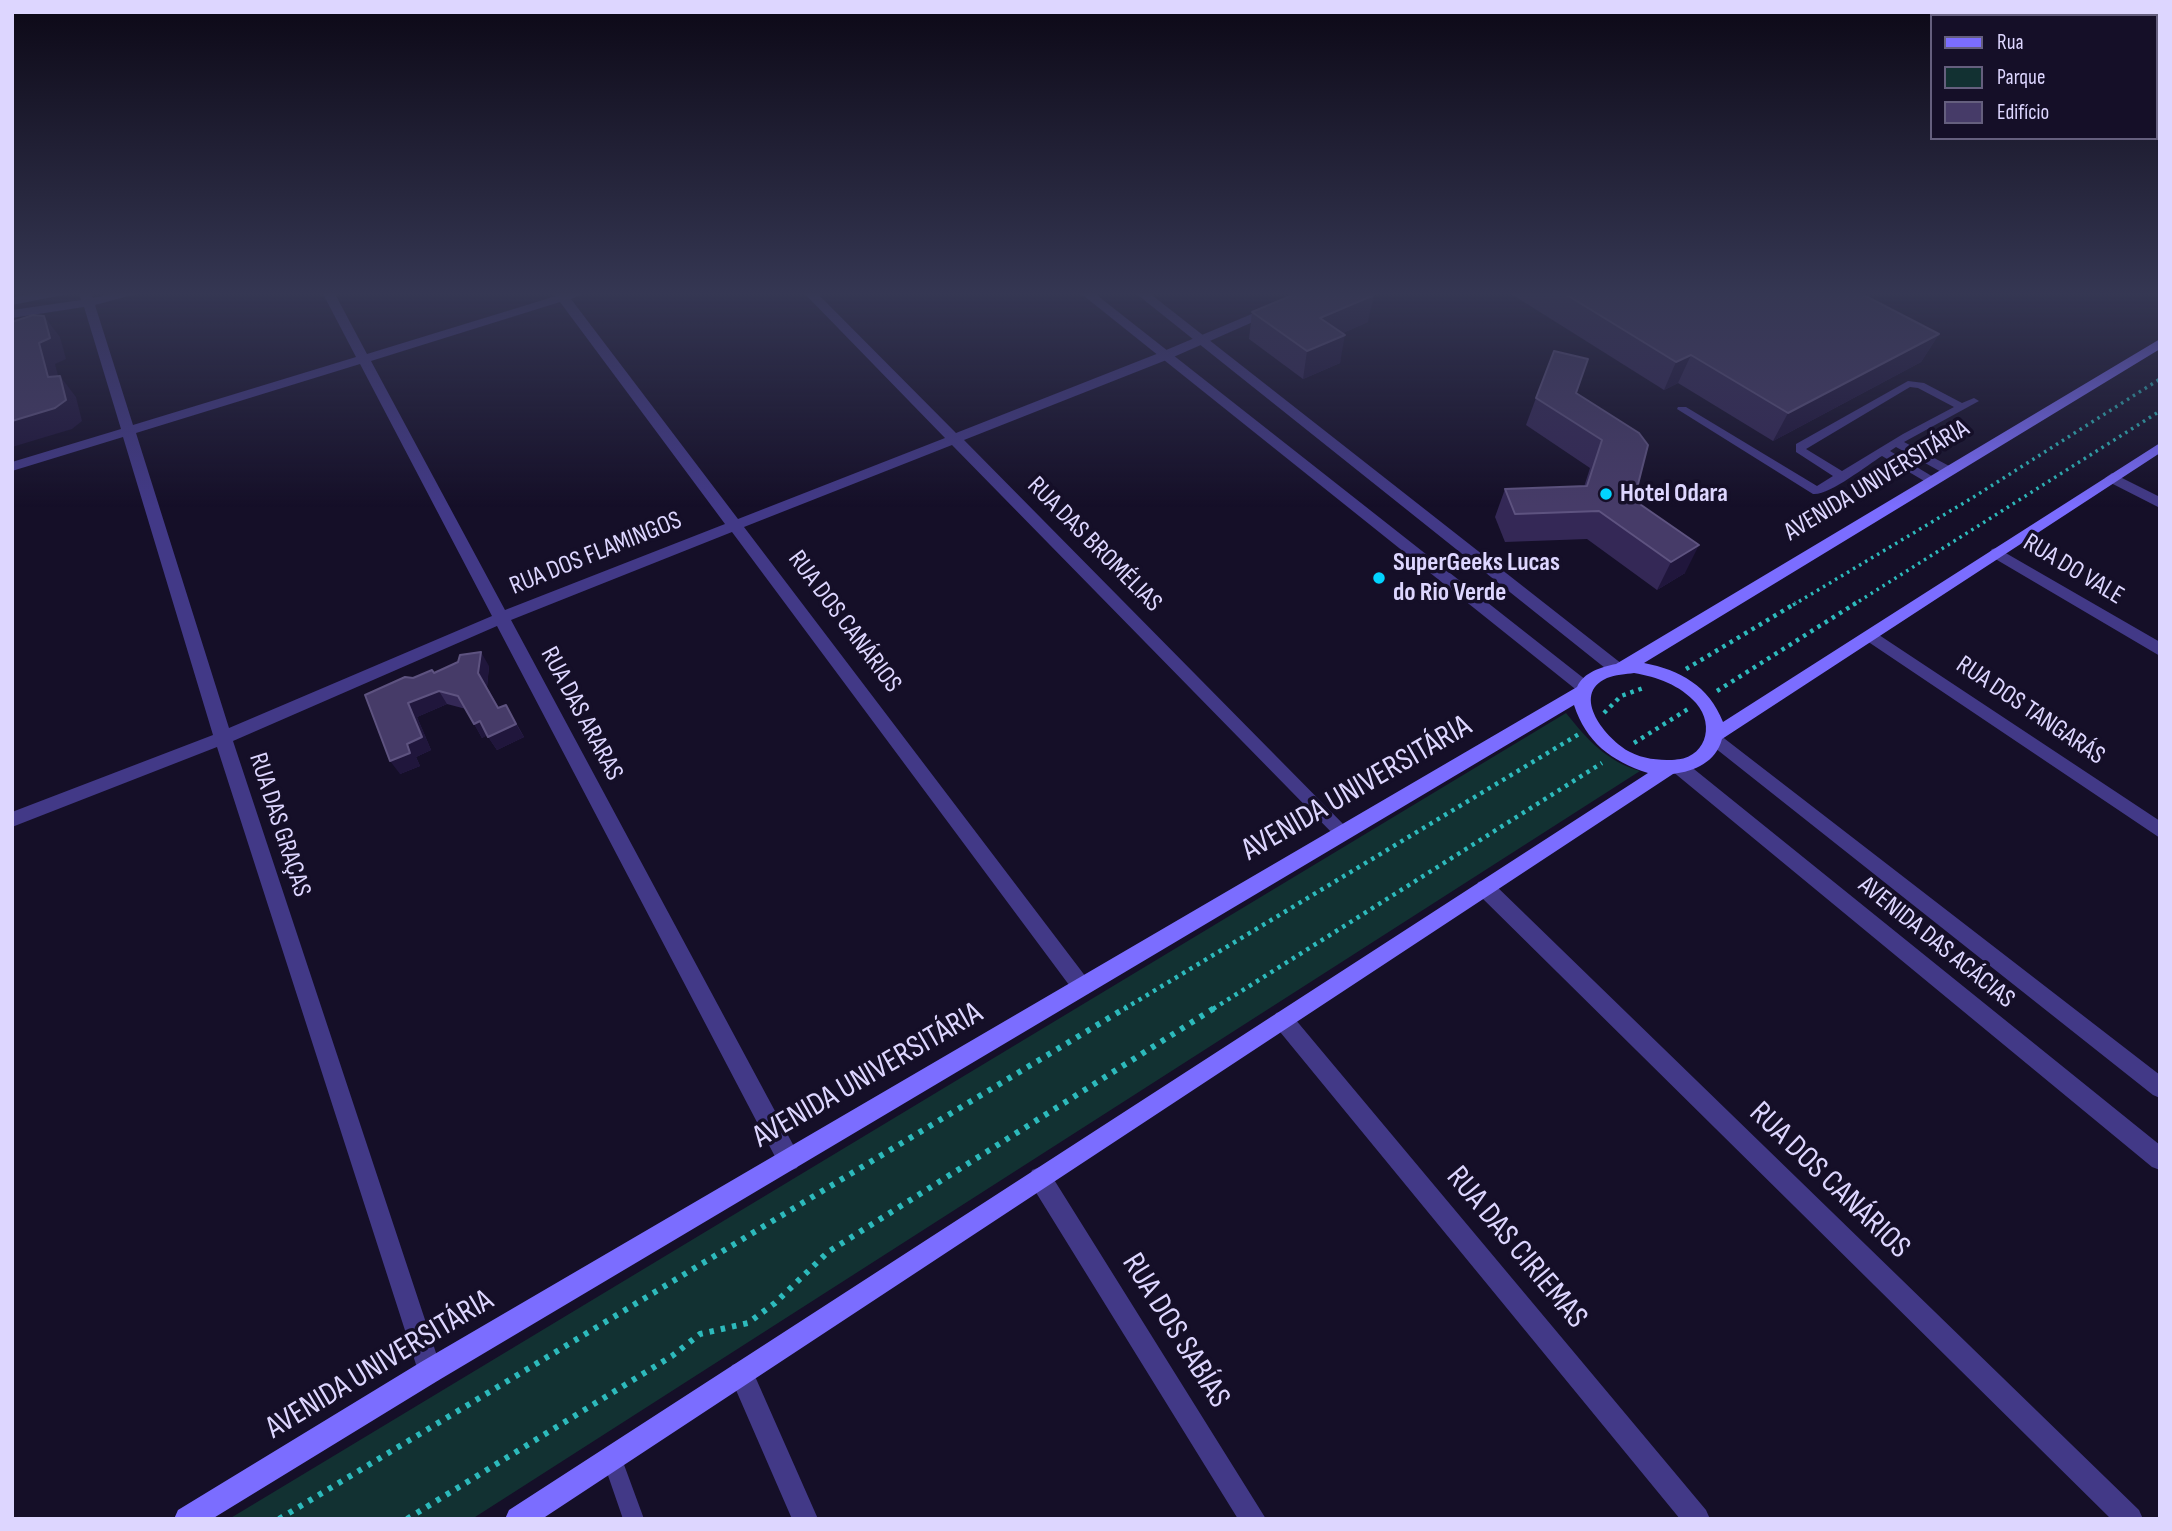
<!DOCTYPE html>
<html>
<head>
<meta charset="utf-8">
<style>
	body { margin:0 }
	#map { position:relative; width:2172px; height:1531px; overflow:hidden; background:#150f28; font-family:"Sofia Sans Condensed",sans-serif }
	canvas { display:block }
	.frame { position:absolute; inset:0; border:14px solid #ddd6ff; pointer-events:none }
	.legend { position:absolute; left:1930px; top:14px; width:228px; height:126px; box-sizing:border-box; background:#150f28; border:2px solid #655f7e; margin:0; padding:9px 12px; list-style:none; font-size:21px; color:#ddd6ff }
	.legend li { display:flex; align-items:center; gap:14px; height:35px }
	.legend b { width:35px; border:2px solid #655f7e }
</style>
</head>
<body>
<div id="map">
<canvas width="2172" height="1531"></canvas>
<div class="frame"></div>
<ul class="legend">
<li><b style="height:9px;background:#7b6dff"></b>Rua</li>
<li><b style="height:19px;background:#123132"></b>Parque</li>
<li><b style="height:19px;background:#463b68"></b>Edifício</li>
</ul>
</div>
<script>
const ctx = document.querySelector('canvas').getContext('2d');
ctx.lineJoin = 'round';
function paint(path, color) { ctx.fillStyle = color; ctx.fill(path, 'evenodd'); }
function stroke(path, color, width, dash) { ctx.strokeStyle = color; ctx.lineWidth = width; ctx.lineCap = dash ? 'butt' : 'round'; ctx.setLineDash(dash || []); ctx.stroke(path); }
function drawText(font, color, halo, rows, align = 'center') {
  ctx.font = font + ' "Sofia Sans Condensed",sans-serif'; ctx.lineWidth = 7; ctx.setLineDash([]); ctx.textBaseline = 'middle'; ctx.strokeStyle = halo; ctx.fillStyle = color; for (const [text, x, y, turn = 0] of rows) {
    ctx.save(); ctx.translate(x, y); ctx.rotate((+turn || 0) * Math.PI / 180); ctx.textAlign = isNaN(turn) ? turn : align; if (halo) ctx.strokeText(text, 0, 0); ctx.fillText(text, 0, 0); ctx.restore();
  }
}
const green = new Path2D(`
	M1566,713C1587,739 1606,761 1640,771L472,1519H229Z`);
const pathFar2 = new Path2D(`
	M1793,605L1972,498L2160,379
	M1853,605L2160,411`);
const pathFar1 = new Path2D(`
	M1686,669L1796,603
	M1717,691L1856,603
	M1604,713L1621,696L1646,687
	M1634,743L1688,709
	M1124,1009L1579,734
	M1213,1009L1602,763`);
const path = new Path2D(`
	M279,1519L1127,1007
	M407,1519L672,1356L700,1334L748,1323L775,1303L828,1252L1216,1007`);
const service = new Path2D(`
	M1908,381L1924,383L1962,403L1974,398L1979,401L1904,442L1953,468V474H1945L1896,447L1890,451L1935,478V484L1931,485L1882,456C1867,465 1829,496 1813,494L1677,409L1678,407H1686L1817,486L1833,476L1796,452V444ZM1910,387L1918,388L1954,407L1903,434L1842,471L1806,449Z
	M612,1448L619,1451L644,1519H623L602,1458L605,1451Z`);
const minor = new Path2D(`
	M45,292H78L12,305V297Z
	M79,292H91L93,298L119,292H143L95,305L133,425L356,357L322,292H334L367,354L556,296L553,292H587L571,299L738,519L945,438L803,292H816L956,433L1159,353L1304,292H1321L1169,359L964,440L1352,833L1349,838L1343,841L1337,838L952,445L744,527L1089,981L1092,987L1089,993L1082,996L1075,993L732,532L511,620L797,1152L800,1160L797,1168L789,1171L781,1168L497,626L233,741L442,1371L439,1380L430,1383L421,1380L217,747L12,827V812L213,735L123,437L12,471V462L121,429L84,307L12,318V310L81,300ZM560,302L725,524L505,610L371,361ZM360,364L492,616L229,728L136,433Z
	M2112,473L2160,497V508L2107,481L2105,478Z
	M1997,548L2160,642V656L1992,557L1989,553L1992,549Z
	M1870,629L2160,821V838L1864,639L1862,635Z
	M1485,880L1492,882L2139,1510L2143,1519H2111L1478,894L1476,888L1478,882Z
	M1283,1011L1290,1013L1706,1510L1710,1519H1680L1276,1027L1273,1020L1276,1013Z
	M1040,1167L1048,1170L1266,1519H1238L1032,1186L1029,1178L1032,1170Z
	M741,1362L750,1365L818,1519H792L729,1374L732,1365Z`);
const tertiary = new Path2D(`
	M1079,292H1093L1591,684L1593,688L1591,692H1579Z
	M1134,292H1148L1622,664L1624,668L1622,672H1610Z
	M1716,732L2160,1075V1098L2153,1095L1710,744L1707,739Z
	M1678,759L1684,761L2160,1145V1170L2152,1167L1672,771L1669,766L1672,761Z`);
const secondary = new Path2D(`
	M2160,339V349L1644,663C1680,670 1709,686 1723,722L2160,443V453L1722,739C1716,762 1695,771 1673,774L542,1519H505L509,1510L1648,773C1611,761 1586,742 1574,705L439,1380L212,1519H174L178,1510L421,1362L1577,687C1584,672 1601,667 1616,664ZM1634,673C1657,677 1680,685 1696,703C1716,726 1705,760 1672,760C1658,760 1643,759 1630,752C1607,740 1569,695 1607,678C1615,675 1626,674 1634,673Z`);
const wall = new Path2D(`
	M1508,292H1858L1939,334L1921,362L1773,441L1678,383L1664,390Z
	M1252,312L1368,322L1343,333L1340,363L1303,379L1249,339Z
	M1576,393L1634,500L1685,573L1657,590L1587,539L1505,542L1495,517L1505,489L1584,487L1590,468L1526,425L1536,398Z
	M489,666L487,687L499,708L506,705L524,737L497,750L487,735L482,738L466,709L447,704L417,717L431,750L416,757L420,766L400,774L413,678L434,673Z`);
const shadedWall = new Path2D(`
	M1374,295L1368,322L1315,345L1320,318Z
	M44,316L60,337L66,359L55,364L64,398L48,377L39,343Z
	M1939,334L1921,362L1773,441L1788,413Z
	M1345,335L1340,363L1303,379L1307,351Z
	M1691,355L1678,383L1664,390L1676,362Z
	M60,376L76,397L82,421L72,429L12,447V421Z
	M1699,545L1685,573L1657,590L1671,562Z
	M481,652L489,666L487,687L478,673Z
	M439,691L447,704L417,717L431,750L416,757L420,766L400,774L390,761L407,744L408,703Z
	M480,721L488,735L482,738L474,724Z
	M516,724L524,737L497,750L488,737Z`);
const building = new Path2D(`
	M1300,292H1371L1374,295L1320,318L1345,335L1307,351L1252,312Z
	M1562,292H1858L1939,334L1788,413L1691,355L1676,362Z
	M33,315L44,316L50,338L39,343L48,377L60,376L66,400L55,408L12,421V322Z
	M1554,351L1588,359L1576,393L1639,433L1648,445L1634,500L1699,545L1671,562L1599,511L1515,514L1505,489L1587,486L1602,440L1536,398Z
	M481,652L478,673L498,708L506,705L516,724L488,737L480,721L474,724L458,696L439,691L408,703L422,737L407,744L410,753L390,761L365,695L405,677L413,678L432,670L434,673L458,662L460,655Z`);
const markers = [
	[1606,494,7,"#02d4ff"],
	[1379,578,7,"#02d4ff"]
];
const streetNames = [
	["AVENIDA UNIVERSITÁRIA",1877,481,-31],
	["RUA DAS BROMÉLIAS",1094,545,45],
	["RUA DOS FLAMINGOS",596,554,-22],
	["RUA DO VALE",2073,570,31],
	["RUA DOS CANÁRIOS",844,622,53],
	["RUA DOS TANGARÁS",2030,711,34],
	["RUA DAS ARARAS",581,714,62],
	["RUA DAS GRAÇAS",279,825,72],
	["AVENIDA DAS ACÁCIAS",1936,943,39]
];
const poiNames = [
	["Hotel Odara",1620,494],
	["SuperGeeks Lucas",1393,563],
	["do Rio Verde",1393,593]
];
const nearStreetnames = [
	["AVENIDA UNIVERSITÁRIA",1357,789,-30],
	["AVENIDA UNIVERSITÁRIA",868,1076,-30],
	["RUA DOS CANÁRIOS",1829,1181,44],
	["RUA DAS CIRIEMAS",1516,1248,50],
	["RUA DOS SABÍAS",1175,1331,58],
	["AVENIDA UNIVERSITÁRIA",380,1365,-31]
];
paint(green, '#123132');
stroke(pathFar2, '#2dbabc', 3.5, [2.5, 4.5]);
stroke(pathFar1, '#2dbabc', 4.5, [3.5, 5]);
stroke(path, '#2dbabc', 6, [4.5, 7]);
paint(service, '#423987');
paint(minor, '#423987');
paint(tertiary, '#423987');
paint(secondary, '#7b6dff');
paint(wall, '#342856');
paint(shadedWall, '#20163c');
paint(building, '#463b68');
stroke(building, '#5e5380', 2);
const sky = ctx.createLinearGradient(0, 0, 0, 507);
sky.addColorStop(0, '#0c0816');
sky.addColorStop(0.58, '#353753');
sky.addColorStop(1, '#35375300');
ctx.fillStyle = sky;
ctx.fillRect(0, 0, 2172, 507);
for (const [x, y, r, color] of markers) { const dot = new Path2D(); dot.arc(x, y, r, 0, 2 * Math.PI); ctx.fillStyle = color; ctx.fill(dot); stroke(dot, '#150f28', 2.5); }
drawText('26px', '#ddd6ff', '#150f28', streetNames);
drawText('bold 26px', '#ddd6ff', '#150f28', poiNames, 'left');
drawText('32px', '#ddd6ff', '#150f28', nearStreetnames);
</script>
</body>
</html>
